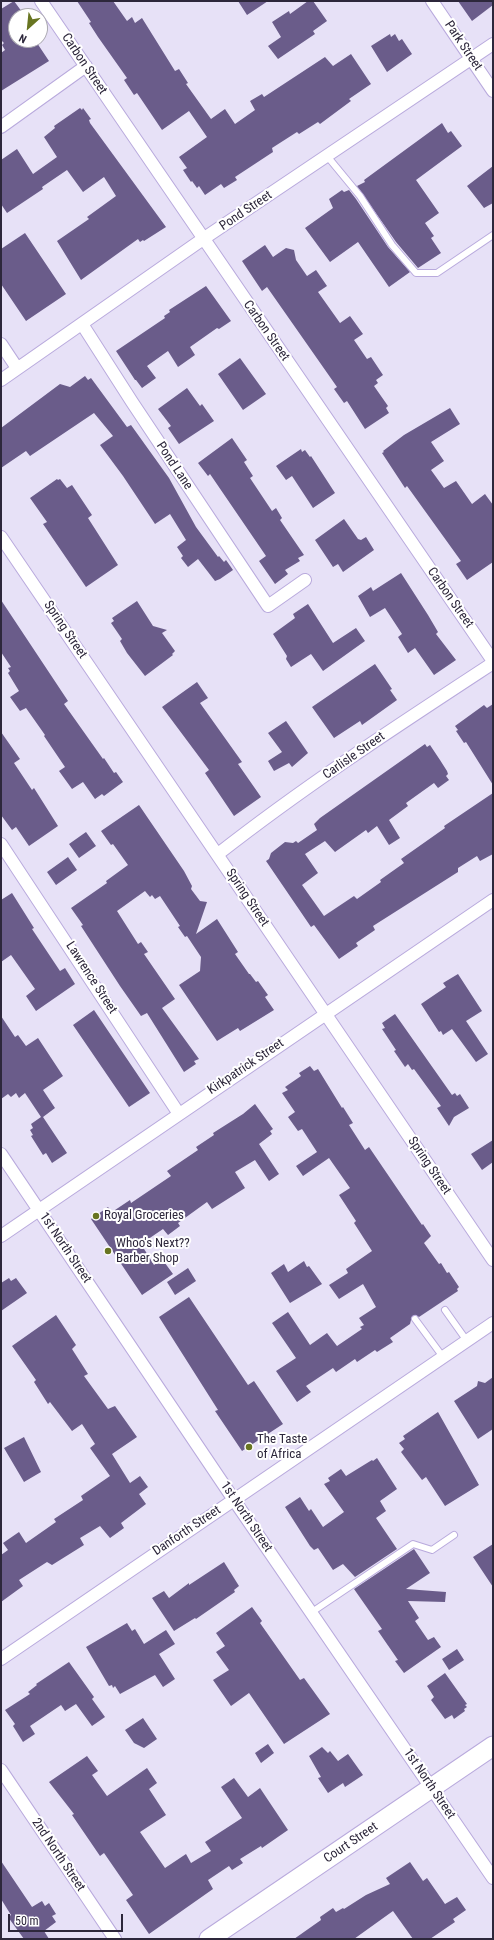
<!DOCTYPE html>
<html>
<head>
<meta charset="utf-8">
<style>
	body { margin:0 }
	#map { position:relative; width:494px; height:1940px; overflow:hidden; background:#e7e1f7; font-family:"Roboto Condensed",sans-serif }
	canvas { display:block }
	.frame { position:absolute; inset:0; border:2px solid #2d273b; pointer-events:none }
	.north { position:absolute; left:8px; top:8px; width:40px; height:40px; box-sizing:border-box; background:#fff; border:1px solid #aba9b1; border-radius:50%; rotate:207deg; font-size:11px; font-weight:700; line-height:16px; text-align:center; color:#2d273b }
	.north::after { content:''; display:block; margin:auto; width:14px; height:18px; background:#687521; clip-path:polygon(50% 0,100% 100%,50% 72%,0 100%) }
	.scale { position:absolute; left:8px; top:1914px; width:115px; height:18px; box-sizing:border-box; border:2px solid #2d273b; border-top:0; padding-left:5px; font-size:12px; line-height:14px; white-space:nowrap; color:#2d273b; -webkit-text-stroke:3px #fff; paint-order:stroke }
</style>
</head>
<body>
<div id="map">
<canvas width="494" height="1940"></canvas>
<div class="frame"></div>
<div class="north">N</div>
<div class="scale">50 m</div>
</div>
<script>
const ctx = document.querySelector('canvas').getContext('2d');
ctx.lineJoin = 'round';
function paint(path, color) { ctx.fillStyle = color; ctx.fill(path, 'evenodd'); }
function stroke(path, color, width, dash) { ctx.strokeStyle = color; ctx.lineWidth = width; ctx.lineCap = dash ? 'butt' : 'round'; ctx.setLineDash(dash || []); ctx.stroke(path); }
function drawText(font, color, halo, rows, align = 'center') {
  ctx.font = font + ' "Roboto Condensed",sans-serif'; ctx.lineWidth = 4; ctx.setLineDash([]); ctx.textBaseline = 'middle'; ctx.strokeStyle = halo; ctx.fillStyle = color; for (const [text, x, y, turn = 0] of rows) {
    ctx.save(); ctx.translate(x, y); ctx.rotate((+turn || 0) * Math.PI / 180); ctx.textAlign = isNaN(turn) ? turn : align; if (halo) ctx.strokeText(text, 0, 0); ctx.fillText(text, 0, 0); ctx.restore();
  }
}
const building = new Path2D(`
	M14,1L25,16H16V40H35L49,61L1,91V53L5,50L2,45L4,43L1,40V9Z
	M77,1H113L127,21L132,17L135,23L142,18L175,71L179,69L188,83L186,84L211,119L225,109L235,124L255,110L250,101L262,94L264,97L325,57L333,66L351,54L371,84L349,99L351,101L320,124L318,122L299,134L297,132L272,148L273,152L235,177L237,180L224,188L221,184L205,195L199,186L197,188L192,181L191,182L183,170L187,168L179,157L207,137L189,111L162,130L137,93L134,95L124,80L127,78L98,37L89,23L91,22Z
	M238,1H268L247,15Z
	M308,1H313L327,21L313,31L315,34L278,59L268,46L281,37L272,22L289,11L290,14Z
	M458,1H493V5L472,21Z
	M390,34L391,37L395,34L399,41L402,39L412,54L387,72L371,46Z
	M80,108L82,110L83,108L91,119L89,120L90,123L166,227L144,241L143,240L140,242L138,239L81,280L57,241L89,219L87,217L116,196L104,177L83,192L67,170L42,187L43,189L7,213L1,204V160L17,149L33,174L57,157L44,137L55,128L54,126Z
	M442,123L448,133L451,131L462,146L416,180L439,213L425,223L434,236L431,238L441,253L418,268L396,242L357,186L365,182L364,180Z
	M493,166V203L484,208L467,186Z
	M342,190L344,192L349,190L356,199L388,247L410,272L389,287L358,242L330,262L305,228L333,208L329,199Z
	M25,233L66,294L26,321L1,284V249Z
	M265,245L273,257L286,248L294,250L296,260L307,276L316,270L327,286L318,292L340,323L350,316L363,334L354,340L367,359L371,357L383,375L376,380L378,383L374,386L388,406L386,408L389,413L365,429L347,401L344,403L334,389L337,387L267,287L262,291L242,261Z
	M206,286L231,321L219,329L217,328L190,347L195,355L178,367L168,351L147,366L156,378L142,388L136,380H135L116,351L165,318L164,316L170,312L169,310Z
	M240,358L266,394L243,410L218,374Z
	M85,376L88,380L91,378L127,427L131,425L169,478L196,527L218,557L219,556L224,562L226,560L233,570L220,579L215,581L198,559L188,567L181,558L183,556L177,547L186,540L170,514L155,524L123,476L100,445L113,436L94,413L30,456L26,451L1,468V428L60,384L70,387Z
	M187,388L200,406L202,404L214,421L179,444L168,428L171,426L158,409Z
	M450,408L460,424L431,442L444,461L431,470L444,488L456,481L472,504L485,494L493,505V562L467,580L456,564L461,561L407,486L405,488L382,453L384,452L383,451L404,435Z
	M232,438L247,460L244,462L253,476L250,478L272,511L276,508L282,518L280,520L304,555L298,558L300,561L285,570L288,574L275,584L259,561L266,556L210,474L208,476L198,463Z
	M301,449L302,452L305,450L310,457L311,456L335,493L313,508L292,476L286,480L276,466Z
	M57,479L58,480L60,479L67,488L72,485L92,515L88,518L118,565L86,587L43,524L47,522L30,498Z
	M344,519L358,539L361,540L366,537L374,550L343,572L338,564L333,567L315,540Z
	M401,573L428,615L438,632L436,634L456,660L434,675L415,648L408,653L398,637L402,634L385,608L370,617L358,596L371,587L373,591Z
	M1,600L68,701L64,704L103,759L104,758L114,773L116,772L123,782L104,796L102,794L95,799L83,782L72,789L59,771L65,767L44,736L45,735L26,708L20,711L10,697L19,691L8,673L10,671L8,668L11,667L1,652Z
	M137,601L153,626L167,630L162,633L175,651L172,654L173,655L145,676L127,653L120,641L122,639L111,623L114,621L112,618Z
	M308,604L333,643L356,628L365,641L323,671L311,654L291,667L286,659L287,656L273,634L295,618L293,614Z
	M375,664L392,689L390,690L397,700L362,725L360,721L334,738L312,707Z
	M197,682L208,698L200,703L242,762L238,764L261,797L234,816L205,773L209,770L162,707Z
	M493,704V785L466,742L464,743L456,731L458,730L455,726L484,705L487,708Z
	M286,721L308,753L292,767L289,763L274,771L268,761L282,752L268,733Z
	M1,732L20,759L14,763L32,790L34,788L58,826L29,846L16,827L12,830L1,815Z
	M425,744L427,747L430,745L440,760L447,771L448,774L446,776L449,780L438,788L434,783L406,803L408,806L389,820L400,838L389,845L377,826L368,833L366,830L335,852L325,841L305,854L318,873L302,885L324,916L354,896L357,899L381,882L380,880L404,863L401,859L445,828L444,826L493,793V854L480,861L477,856L458,868V872L373,926L375,930L356,943L358,946L339,959L314,925L311,927L266,861L269,859L271,853L285,842L293,843L296,841L298,843L317,830L314,824L320,818Z
	M139,805L184,871L192,886L191,889L200,901L207,902L196,934L217,919L238,952L235,954L249,974H250L256,982L258,981L268,995L265,997L274,1010L240,1031L238,1028L217,1041L179,985L200,971L201,957L187,936L185,937L178,927L180,926L160,896L155,899L152,895L150,897L145,891L117,911L138,944L141,942L148,952L144,954L175,999L162,1008L199,1059L194,1061L196,1064L184,1072L147,1013L141,1016L120,986L81,926L83,925L71,908L107,883L106,881L128,865L113,844L111,845L101,831Z
	M86,832L96,846L79,858L69,844Z
	M68,857L77,870L56,885L47,872Z
	M12,893L34,928L32,929L60,971L65,968L75,984L36,1011L26,996L35,989L11,955L1,962V900Z
	M458,974L482,1011L466,1021L488,1054L476,1062L452,1029L443,1035L441,1031L439,1032L421,1004L446,987L443,983Z
	M94,1010L150,1093L129,1107L73,1025Z
	M395,1014L452,1095L455,1093L457,1096L460,1094L469,1108L454,1117L449,1126L437,1108L441,1106L414,1069L412,1070L408,1064L405,1067L394,1051L396,1050L382,1029L385,1028L382,1023Z
	M1,1016L15,1037L18,1035L26,1046L38,1038L63,1076L43,1090L55,1108L43,1117L67,1153L52,1163L46,1153L43,1155L31,1136L33,1135L30,1130L33,1128L31,1124L41,1117L25,1093L19,1098L16,1093L11,1097L8,1094L1,1099Z
	M310,1066L314,1071L318,1069L342,1108L343,1107L353,1123L349,1125L365,1150L369,1147L422,1225L423,1224L431,1236L424,1243L439,1264L441,1263L447,1273L449,1272L459,1287L457,1289L458,1291L419,1317L416,1315L412,1316L410,1324L390,1338L393,1342L377,1352L375,1350L357,1362L355,1359L336,1372L333,1368L306,1386L311,1392L297,1402L276,1371L296,1358L272,1323L288,1312L310,1345L327,1333L337,1346L362,1329L360,1327L364,1325L359,1318L376,1307L363,1284L339,1299L329,1285L348,1273L346,1269L372,1251L354,1223L356,1221L339,1195L350,1188L329,1158L303,1176L296,1166L317,1152L302,1129L298,1131L288,1117L295,1112L282,1093L288,1090L285,1087L301,1076L299,1073Z
	M255,1104L273,1129L270,1131L272,1134L259,1144L279,1174L269,1181L255,1160L235,1172L245,1188L212,1209L207,1202L178,1223L180,1226L168,1235L163,1229L141,1244L154,1265L162,1259L173,1274L142,1295L91,1219L108,1207L112,1212L130,1200L131,1203L171,1176L167,1171L198,1150L196,1147L214,1135L213,1133L243,1114Z
	M493,1140V1162L482,1170L471,1154Z
	M304,1261L307,1267L309,1266L322,1284L290,1303L271,1273L284,1264L288,1272Z
	M188,1268L196,1281L175,1295L167,1282Z
	M9,1278L11,1281L16,1278L27,1293L1,1311V1283Z
	M189,1297L248,1385L254,1381L283,1424L242,1451L215,1411L218,1410L159,1317Z
	M56,1315L76,1345L72,1349L88,1374L84,1376L108,1409L115,1406L137,1437L112,1454L130,1483L140,1476L148,1487L139,1494L146,1504L121,1523L124,1528L110,1538L100,1526L80,1538L84,1545L52,1565L47,1562L19,1580L23,1586L1,1602V1555L8,1550L3,1543L19,1532L26,1543L56,1522L54,1519L83,1500L81,1496L110,1476L90,1448L95,1444L82,1424L72,1431L50,1402L48,1404L34,1382L36,1380L12,1346Z
	M493,1377V1429L478,1439L454,1401L477,1386L478,1381L485,1383Z
	M438,1412L479,1485L445,1506L426,1477L422,1480L401,1452L404,1449L399,1443L405,1439L403,1436Z
	M24,1437L41,1472L24,1482L4,1448Z
	M377,1458L397,1489L380,1501L386,1511L376,1518L397,1549L355,1577L343,1564L333,1570L318,1548L314,1550L310,1546L285,1507L300,1497L309,1511L311,1509L323,1527L344,1512L324,1484L330,1481L328,1478L341,1469L346,1476L372,1460L373,1461Z
	M493,1544V1587L473,1557Z
	M414,1549L430,1573L406,1589L446,1592L445,1602L408,1601L419,1618L415,1621L428,1640L434,1637L441,1647L404,1673L395,1661L398,1660L378,1631L382,1629L354,1589Z
	M224,1562L239,1586L234,1590L235,1592L196,1619L195,1618L174,1631L152,1598L164,1591L169,1598L189,1583V1585Z
	M252,1607L262,1621L260,1623L300,1680L304,1678L330,1714L284,1744L249,1693L231,1706L213,1680L229,1670L216,1652L225,1646L216,1633Z
	M127,1623L132,1631L135,1629L144,1644L166,1630L175,1644L159,1654L175,1679L163,1687L155,1675L120,1694L115,1686L113,1688L112,1685L109,1686L86,1647Z
	M457,1649L464,1660L449,1670L442,1659Z
	M69,1662L94,1697L92,1699L105,1717L92,1726L76,1704L65,1711L61,1705L30,1726L35,1734L23,1742L13,1726L15,1724L5,1710L30,1694L28,1692L37,1685L36,1684Z
	M445,1673L467,1704L465,1705L467,1707L464,1709L465,1711L454,1719L452,1715L445,1719L431,1700L434,1697L427,1686Z
	M143,1718L157,1739L144,1748L134,1743L125,1730Z
	M268,1744L274,1753L261,1763L255,1753Z
	M322,1747L328,1753L330,1751L338,1761L348,1754L363,1775L345,1787L343,1783L328,1793L318,1778L321,1777L309,1756Z
	M87,1756L98,1771L92,1775L107,1796L147,1768L157,1783L149,1789L166,1815L140,1832L165,1868L186,1854L191,1863L211,1851L205,1842L242,1818L221,1787L234,1778L248,1797L260,1788L288,1830L262,1848L261,1846L240,1859L243,1863L232,1870L229,1866L208,1880L213,1889L149,1934L126,1900L133,1895L104,1853L100,1856L72,1815L74,1814L49,1782Z
	M1,1861L32,1907L42,1901L45,1906L49,1903L56,1914L52,1916L56,1922L44,1931L49,1939H24L8,1917L11,1915L1,1899Z
	M410,1862L423,1881L427,1878L445,1904L457,1897L466,1910L453,1919L455,1922L430,1939H413L393,1911L354,1939H294L321,1920L320,1917L333,1908L336,1912L343,1908L344,1909L366,1895L390,1884L386,1878Z`);
const lane = new Path2D(`
	M327,156L360,196L392,245L416,273H437L493,235
	M445,1310L467,1341
	M415,1319L443,1357
	M312,1612L413,1544L432,1550L454,1535`);
const street = new Path2D(`
	M41,1L493,661
	M432,1L493,91
	M1,127L86,66
	M82,324L132,402L268,606L305,580
	M1,344L17,368
	M1,380L203,239L493,44
	M1,537L493,1260
	M1,844L179,1114
	M218,854C306,785 400,724 493,663
	M1,1154L234,1500L493,1878
	M1,1236L493,900
	M1,1659L493,1323
	M1,1770L115,1939`);
const primary = new Path2D(`
	M209,1939L493,1746`);
const markers = [
	[96,1216,4,"#687521"],
	[108,1251,4,"#687521"],
	[249,1447,4,"#687521"]
];
const streetNames = [
	["Park Street",463,46,56],
	["Carbon Street",84,64,56],
	["Pond Street",246,211,-34],
	["Carbon Street",266,331,55],
	["Pond Lane",174,466,56],
	["Carbon Street",450,598,55],
	["Spring Street",65,630,56],
	["Carlisle Street",354,756,-35],
	["Spring Street",247,898,56],
	["Lawrence Street",91,978,57],
	["Kirkpatrick Street",246,1067,-34],
	["Spring Street",429,1166,56],
	["1st North Street",65,1248,56],
	["1st North Street",246,1517,56],
	["Danforth Street",187,1531,-34],
	["1st North Street",429,1784,56],
	["Court Street",351,1843,-34],
	["2nd North Street",58,1855,56]
];
const poiNames = [
	["Royal Groceries",104,1216],
	["Whoo's Next??",116,1244],
	["Barber Shop",116,1259],
	["The Taste",257,1440],
	["of Africa",257,1455]
];
paint(building, '#6a5c8a');
stroke(lane, '#b9aadd', 8);
stroke(street, '#b9aadd', 14);
stroke(primary, '#b9aadd', 21);
stroke(lane, '#fff', 6);
stroke(street, '#fff', 12);
stroke(primary, '#fff', 19);
for (const [x, y, r, color] of markers) { const dot = new Path2D(); dot.arc(x, y, r, 0, 2 * Math.PI); ctx.fillStyle = color; ctx.fill(dot); stroke(dot, '#fff', 1.5); }
drawText('13px', '#2d273b', '#fff', streetNames);
drawText('13px', '#2d273b', '#fff', poiNames, 'left');
</script>
</body>
</html>
